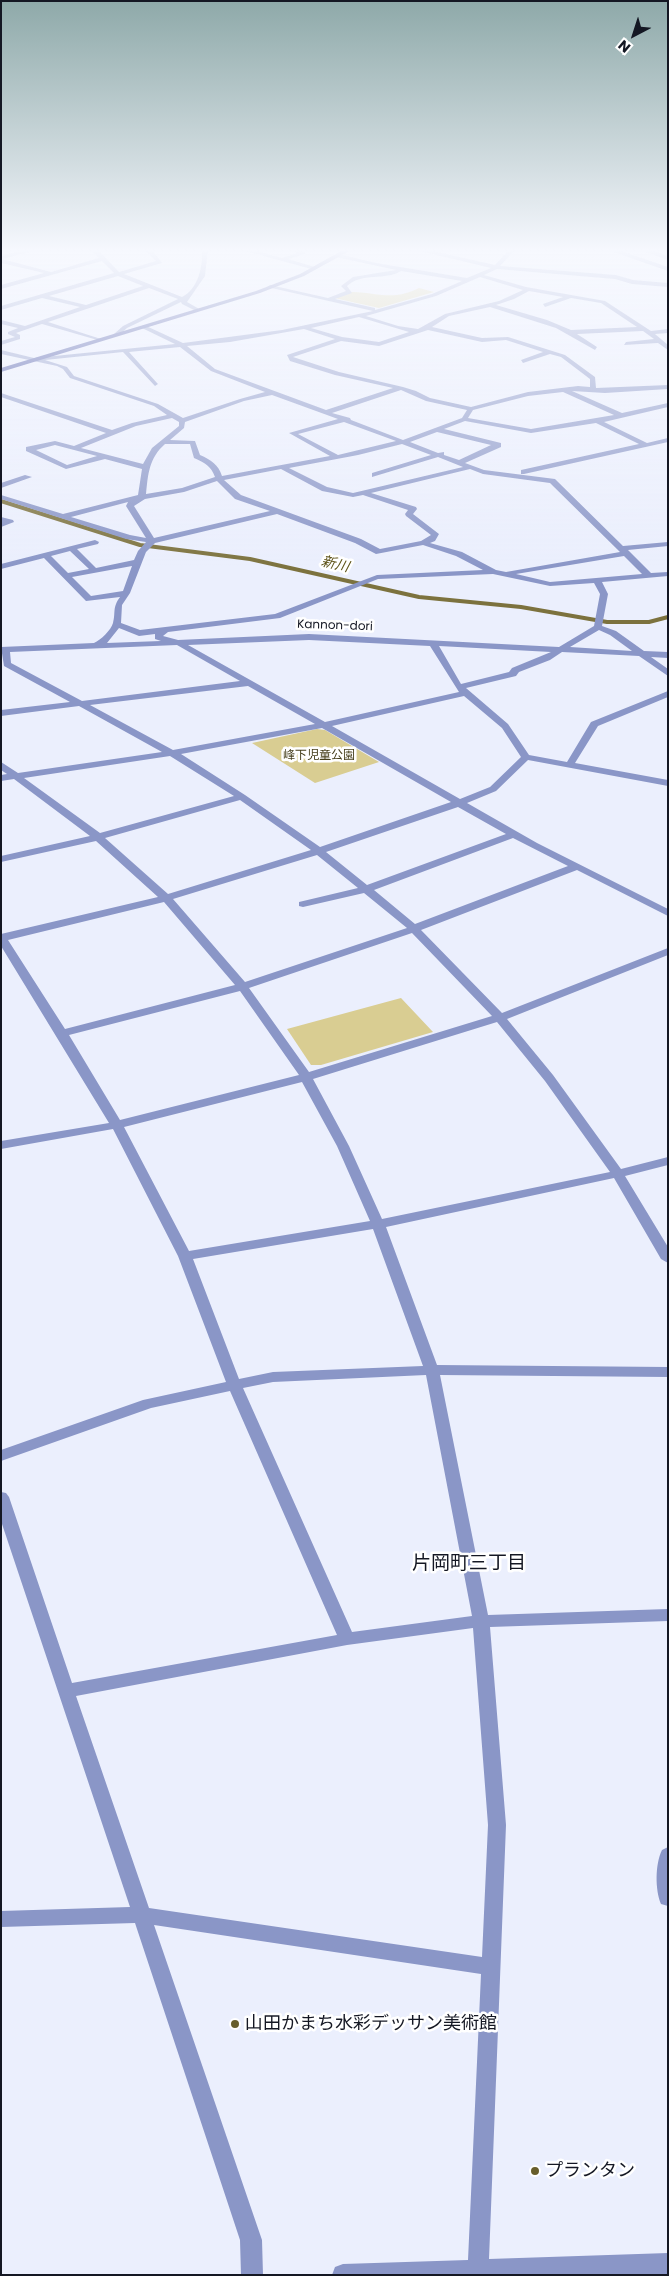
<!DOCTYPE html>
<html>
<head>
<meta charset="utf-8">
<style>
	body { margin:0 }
	#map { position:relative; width:669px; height:2276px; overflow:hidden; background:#ebeffd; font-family:Poppins,sans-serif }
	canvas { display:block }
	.frame { position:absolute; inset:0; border:2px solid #141723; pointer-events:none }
	.north { position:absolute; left:609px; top:10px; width:50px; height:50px; -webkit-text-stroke:4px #fff; paint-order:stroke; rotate:220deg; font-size:14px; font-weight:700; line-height:20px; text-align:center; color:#141723 }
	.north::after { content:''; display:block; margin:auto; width:18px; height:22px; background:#141723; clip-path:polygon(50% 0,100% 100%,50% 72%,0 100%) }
</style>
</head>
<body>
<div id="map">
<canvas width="669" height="2276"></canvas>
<div class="frame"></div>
<div class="north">N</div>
</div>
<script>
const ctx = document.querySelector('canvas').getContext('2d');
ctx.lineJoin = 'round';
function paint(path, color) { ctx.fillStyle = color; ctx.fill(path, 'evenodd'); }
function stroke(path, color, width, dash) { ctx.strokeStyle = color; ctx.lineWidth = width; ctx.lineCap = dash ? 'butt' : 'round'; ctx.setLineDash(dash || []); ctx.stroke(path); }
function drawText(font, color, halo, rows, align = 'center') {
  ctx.font = font + ' Poppins,"Noto Sans JP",sans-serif'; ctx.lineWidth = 5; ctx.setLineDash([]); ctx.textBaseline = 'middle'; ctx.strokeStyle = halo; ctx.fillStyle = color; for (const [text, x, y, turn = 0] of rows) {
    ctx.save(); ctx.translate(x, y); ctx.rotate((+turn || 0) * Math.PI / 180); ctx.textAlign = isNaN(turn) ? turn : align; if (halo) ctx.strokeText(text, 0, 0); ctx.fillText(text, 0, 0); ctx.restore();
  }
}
const green = new Path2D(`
	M419,288L434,292L379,308L334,298C340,296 348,292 353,292C380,293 393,301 419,288Z
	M317,729L325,730L379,762L315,783L252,743Z
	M401,998L433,1032L321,1065H311L287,1029Z`);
const stream = new Path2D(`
	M1,501L140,545L250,559L419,597L521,607L607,622H649L668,617`);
const minor = new Path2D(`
	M26,250H37L2,259L51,272L99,258L91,250H98L119,272L156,261L145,250H152L162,263L124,274L182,297C198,289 203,267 202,250H208L205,276L187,302L201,310L196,311L182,304L181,302L127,328L118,336H114V334L123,326L178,299L149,288L48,322L101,339V341L42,324L16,333L20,335V339L1,345V341L15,337L8,334V332L18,328L1,324V320L25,326L80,307L42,298L1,310V306L114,273L102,261L1,289V285L44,273L1,263V256ZM118,276L143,286L86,305L49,296Z
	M242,250H253L282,258L298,253L292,250L305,252V254L288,259L318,268L315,270Z
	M416,250H428L495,265L509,250H515L500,266L616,275L633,280L668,283V287L632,284L615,279L497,269L484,275L526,287L605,301L651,331L668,329V333L655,334L668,345V350L658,343L624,345L626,342L654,339L643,331L577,334L597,347L595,350L556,328L490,307L449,316L432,327L482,338L508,337L565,355L595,377L596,388L668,385V389L605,393L572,391L622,413L668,403V407L604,422L647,443L668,438V442L524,474H521V470L639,444L596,423L531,433L465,421L444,429L501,443V447L465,463L484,470L555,479L623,546L668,542V546L628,550L651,573L668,572V576L602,582L608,594L602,626L616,631L644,651L668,652V658L651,657L668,669V676L639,656L562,652L550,660L519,672L516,676L466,688L508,724L529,755L567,762L591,722L668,691V697L598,726L575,763L668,780V786L528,760L496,791L467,803L537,843L668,909V916L577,870L421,930L502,1013L668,948V955L507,1019L553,1075L621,1169L668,1157V1165L625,1176L668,1247V1263L661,1259L614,1178L386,1227L437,1365L668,1367V1377L440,1375L488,1615L668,1609V1621L490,1627L506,1825L489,2259L668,2253V2275H332L335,2267L343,2264L468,2260L481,1974L154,1925L262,2240L263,2275H241L240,2240L135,1923L1,1927V1911L130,1907L1,1521V1492L6,1493L9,1497L72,1683L337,1635L230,1391L151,1408L1,1461V1450L143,1400L226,1382L178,1256L113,1129L1,1149V1141L109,1123L1,946V934L158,897L96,841L1,862V856L90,836L14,779L1,781V775L7,774L1,770V762L18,773L162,752L79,706L1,716V710L70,702L4,666L1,647L94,643C101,640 111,630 113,623C116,612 112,608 120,597L86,601L44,558L1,569V564L95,540L99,542L98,544L77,549L96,568L134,560L138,551L146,542L126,539L1,499V495L63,514L138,495L142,469L105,459L66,469L26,451V447L55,441L74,446L106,433L1,397V393L112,430L132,423L167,415L154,406L70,378L63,369L57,366L1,354V350L34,358L175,344L142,328L144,325L183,343L282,330L373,311L267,287L270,285L328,298L346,291L341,286L353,277L396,270L336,257L338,254L376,263L467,278L491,268ZM401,271L462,281L432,294L375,310V308L335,299L352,293L347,286C362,272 385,281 401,271ZM480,277L523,290L499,301L445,314L418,329L398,326L366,316L436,296ZM529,291L563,297L543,304L545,307L571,298L601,303L637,327L571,330L547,320L496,305L514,299ZM359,317L409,332L379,342L342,337L311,328ZM304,329L335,339L287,355L290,361L335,375L393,388L326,410L215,369L187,346L230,342ZM428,330L482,342L506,340L543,352L521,360L523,363L550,354L561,357L590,379V387L578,386L528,392L471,407L430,398L416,391L403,387L339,372L293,357L341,341L379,346ZM180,347L211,371L265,392L240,399L183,418L158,404L74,376L67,367L45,360L123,352L155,386L158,384L157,383L129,352ZM401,390L426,401L467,410L462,418L403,440L351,420L350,418L332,413ZM563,392L614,415L531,429L468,418L473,410L528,396ZM272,395L338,419L289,433L330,456L222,476C218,464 211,460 200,455L195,441L170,440L184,428L185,422L244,401ZM172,418L179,422V426L152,448L143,464L81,448L136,426ZM344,422L396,441L338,455L298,434ZM437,432L491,445L459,460L444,455V452L438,453L410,442ZM165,444H190L194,458C205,463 211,466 215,477L182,488L146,494C148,474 149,458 165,444ZM402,444L431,455L372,473V477L438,457L463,467L353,493L327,487L289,468L358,455ZM55,445L97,456L67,465L36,450ZM281,469L322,491L353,497L363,495L408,510L405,514L406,516L431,535L421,541L380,549L361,539L241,495L224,480ZM470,469L483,474L550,483L620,552L506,572L496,570L462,552L430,543L435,541L439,534L413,514L417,509L416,507L371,493ZM217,481L235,499L270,511L154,538L134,506L145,499L184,492ZM128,502L126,506L146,538L130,535L71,517ZM277,514L355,543L376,554L423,545L456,556L483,570L377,575L275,614L140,630L121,623L122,605L130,593L146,552L155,543ZM70,551L89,569L68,573L51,556ZM624,556L642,574L550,582L516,574ZM132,566L123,591L91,596L72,577ZM493,574L550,586L594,583L600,594L594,626L559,647L309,634L178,640L163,636L168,632L280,618L378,579ZM119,628L139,636L155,634V639L161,641L107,643ZM599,630L610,635L632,651L570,647ZM309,640L430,646L459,692L325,722L188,645ZM177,645L240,681L82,701L11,663L10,652ZM439,646L551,652L512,668L509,672L461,684ZM248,686L315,724L173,750L90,705ZM464,696L502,728L521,757L490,787L460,799L332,726ZM322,728L451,802L320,847L245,795L181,754ZM170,756L234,796L100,833L24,778ZM240,800L311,850L168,894L105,838ZM458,807L506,834L367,885L326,852ZM513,838L568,866L415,924L374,890ZM317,855L358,888L299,902V906L303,907L364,893L407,928L245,982L173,899ZM164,902L235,985L65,1029L8,940ZM412,933L492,1016L309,1072L249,988ZM240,991L299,1075L120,1120L69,1035ZM497,1022L545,1081L610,1172L382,1219L349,1146L313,1079ZM302,1082L337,1146L370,1221L189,1251L124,1127ZM373,1229L423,1366L273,1372L239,1379L193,1259ZM426,1375L472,1616L352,1632L243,1388L273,1382ZM473,1628L488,1825L482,1957L149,1908L76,1696L347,1645Z
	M608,250H618L668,267V271Z
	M640,250H650L668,256V260Z
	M25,475L32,477L1,488V483Z
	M1,517L13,520L14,522L1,527Z
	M668,1847V1906L661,1904C655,1890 655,1864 662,1850Z`);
const major = new Path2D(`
	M343,250H351L304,276L260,293L1,372V368L256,291L300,274Z`);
const markers = [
	[235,2024,5,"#685e2b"],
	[535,2171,5,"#685e2b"]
];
const farStreetnames = [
	["Kannon-dori",335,626,2]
];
const farParknames = [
	["峰下児童公園",319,756]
];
const farWaternames = [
	["新川",335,565,13]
];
const nearPoinames = [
	["山田かまち水彩デッサン美術館",245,2024],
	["プランタン",545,2171]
];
const nearNeighbourhoodnames = [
	["片岡町三丁目",469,1564]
];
paint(green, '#d9cd92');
stroke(stream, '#7c723e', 4);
paint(minor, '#8a96c7');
paint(major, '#3d499e');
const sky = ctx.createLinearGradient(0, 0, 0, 569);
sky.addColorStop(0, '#8ea9a9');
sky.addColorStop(0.44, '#f6f8fe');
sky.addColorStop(1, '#f6f8fe00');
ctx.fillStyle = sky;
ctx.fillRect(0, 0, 669, 569);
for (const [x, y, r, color] of markers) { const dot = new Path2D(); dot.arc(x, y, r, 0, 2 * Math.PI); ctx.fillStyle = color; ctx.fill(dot); stroke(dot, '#fff', 2); }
drawText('12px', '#141723', '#fff', farStreetnames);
drawText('12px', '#453e1b', '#fff', farParknames);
drawText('italic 14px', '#5c5115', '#fff', farWaternames);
drawText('18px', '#141723', '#fff', nearPoinames, 'left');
drawText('19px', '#141723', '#fff', nearNeighbourhoodnames);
</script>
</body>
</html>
